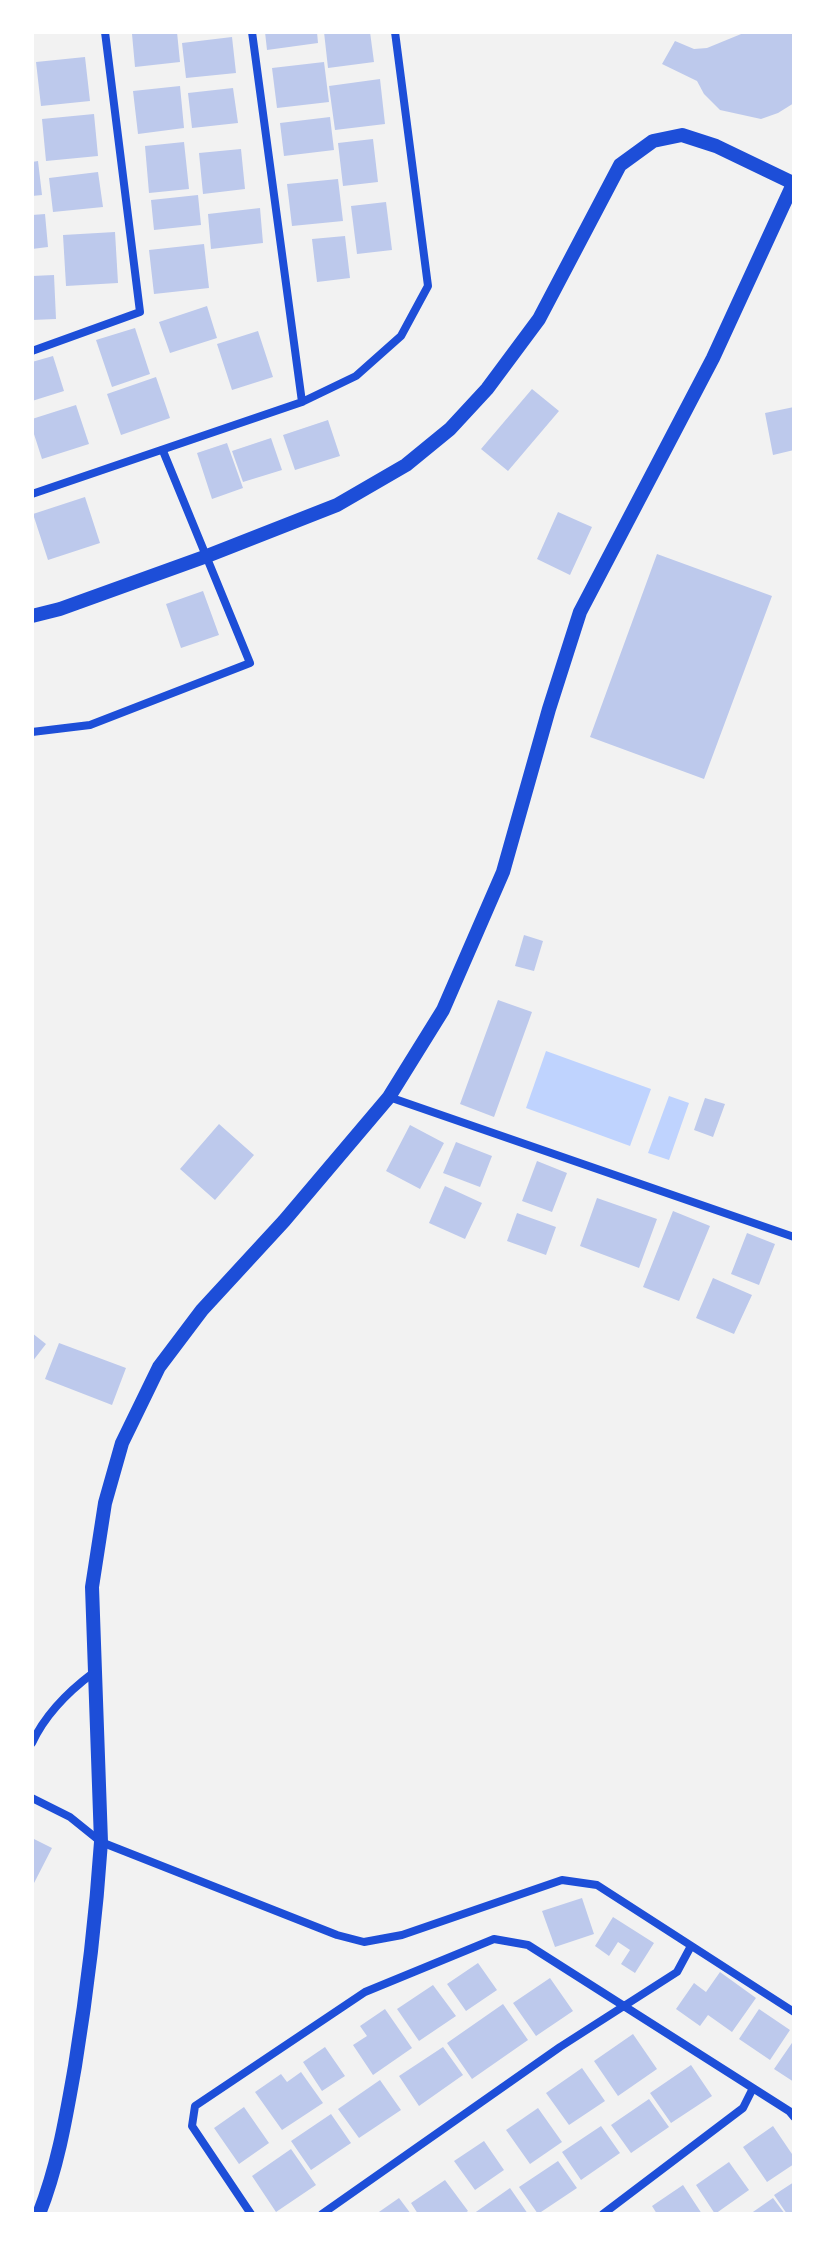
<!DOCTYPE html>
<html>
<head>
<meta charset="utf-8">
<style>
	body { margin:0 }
	#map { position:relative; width:826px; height:2246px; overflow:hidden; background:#f2f2f2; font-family:"PT Serif",serif }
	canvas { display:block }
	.frame { position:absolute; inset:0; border:34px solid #fff; pointer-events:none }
</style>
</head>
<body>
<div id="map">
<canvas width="826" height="2246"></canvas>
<div class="frame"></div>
</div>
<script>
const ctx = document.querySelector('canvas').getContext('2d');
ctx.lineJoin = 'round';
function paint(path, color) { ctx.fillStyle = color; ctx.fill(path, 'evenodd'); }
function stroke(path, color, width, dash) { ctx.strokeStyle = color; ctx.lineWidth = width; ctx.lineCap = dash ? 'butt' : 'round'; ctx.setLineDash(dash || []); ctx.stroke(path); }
const water = new Path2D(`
	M546,1051L651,1089L630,1146L526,1108Z
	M669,1096L689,1103L669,1160L648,1153Z`);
const building = new Path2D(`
	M148,32H177L180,62L135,67L132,34Z
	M265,32H317L318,43L267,50Z
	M324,32H370L374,62L328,68Z
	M746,32H794V103L778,113L761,119L720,110L704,94L697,81L662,64L675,41L694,49L707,48Z
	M232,37L236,73L186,78L182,43Z
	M85,57L90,101L41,106L36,62Z
	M324,62L329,102L277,108L272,68Z
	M380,79L385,124L335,130L329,86Z
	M180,86L184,128L138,134L133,91Z
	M233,88L238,123L192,128L188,93Z
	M94,114L98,156L46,161L42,119Z
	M330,117L334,150L284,156L280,123Z
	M373,139L378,182L343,186L338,143Z
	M184,142L189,189L149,193L145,146Z
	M241,149L245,189L203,194L199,153Z
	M38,161L42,195L32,196V162Z
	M98,172L103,207L53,212L49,178Z
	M338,179L343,221L292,226L287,184Z
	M198,195L201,225L154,230L151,200Z
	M386,202L392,250L357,254L351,206Z
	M260,208L263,243L211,249L208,214Z
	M45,214L48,247L32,249V215Z
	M115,232L118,283L66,286L63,235Z
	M345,236L350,278L317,282L312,239Z
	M204,244L209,288L154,294L149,250Z
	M54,275L56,319L32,320V276Z
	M207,306L217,338L170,353L159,322Z
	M135,328L150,374L112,387L96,340Z
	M258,331L273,377L232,390L217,344Z
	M53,356L64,391L32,401V362Z
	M156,377L170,418L121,435L107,394Z
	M532,389L559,411L508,471L481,449Z
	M76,405L89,444L42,459L32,428V419Z
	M794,407V450L773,455L765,413Z
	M328,420L340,456L295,470L283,435Z
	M271,438L282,470L243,482L232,451Z
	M227,443L243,488L212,499L197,453Z
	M85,497L100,543L48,560L33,514Z
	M558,512L592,527L570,575L537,559Z
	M657,554L772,596L704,779L590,737Z
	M203,591L219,635L181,648L166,604Z
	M524,935L543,941L534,971L515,966Z
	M498,1000L532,1012L494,1117L460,1104Z
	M705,1098L725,1104L713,1137L694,1130Z
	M219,1124L254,1155L215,1200L180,1169Z
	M410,1125L444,1143L420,1189L386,1171Z
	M456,1142L492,1156L480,1187L443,1173Z
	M537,1161L567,1173L552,1212L522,1201Z
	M445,1186L482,1203L465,1239L429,1223Z
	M597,1198L657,1219L639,1268L580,1246Z
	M673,1211L710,1226L679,1301L643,1287Z
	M517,1213L556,1227L546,1255L507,1241Z
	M747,1233L775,1244L759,1285L731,1274Z
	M713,1278L752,1295L734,1334L696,1318Z
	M32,1333L46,1344L32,1362Z
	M59,1343L126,1368L112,1405L45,1379Z
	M32,1838L52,1848L32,1887Z
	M582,1898L594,1934L555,1947L542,1911Z
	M613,1917L654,1943L635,1973L621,1964L630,1950L618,1942L609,1956L595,1946Z
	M478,1963L497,1990L466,2011L447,1984Z
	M720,1972L756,1998L732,2032L708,2015L700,2026L676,2009L694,1983L706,1992Z
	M550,1978L573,2011L536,2036L513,2003Z
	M433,1985L456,2016L419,2041L397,2009Z
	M503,2004L528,2040L472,2079L447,2043Z
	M385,2009L412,2048L373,2075L353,2045L367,2036L360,2026Z
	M759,2009L790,2030L770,2060L739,2039Z
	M633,2034L657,2069L618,2096L594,2061Z
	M794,2040V2082L774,2069Z
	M325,2047L345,2076L322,2091L303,2062Z
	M443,2047L463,2075L419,2106L399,2076Z
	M691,2065L712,2096L671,2123L650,2093Z
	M582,2068L605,2101L569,2125L546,2093Z
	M301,2072L323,2103L282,2130L255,2092L281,2074L287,2082Z
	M380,2080L401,2110L359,2138L338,2109Z
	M649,2099L669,2127L631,2153L611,2125Z
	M244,2107L269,2143L239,2164L214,2128Z
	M538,2108L562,2142L530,2164L506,2130Z
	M331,2114L351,2143L311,2170L291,2141Z
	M601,2126L620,2153L581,2180L562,2152Z
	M773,2126L794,2157V2164L767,2182L743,2147Z
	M484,2141L504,2170L475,2190L454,2161Z
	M291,2149L316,2185L276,2212L252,2176Z
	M558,2161L577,2188L538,2214L519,2187Z
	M729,2162L749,2190L715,2214L696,2185Z
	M445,2180L468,2211L464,2214H418L411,2203Z
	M794,2182V2214H787L774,2195Z
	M683,2185L702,2214H657L652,2206Z
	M510,2188L528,2214H473Z
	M399,2198L411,2214H376Z
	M773,2198L785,2214H750Z`);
const minor = new Path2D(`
	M252,32L302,402
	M32,351L140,312L105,32
	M32,494L302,402L356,376L401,336L428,286L395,32
	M32,732L90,725L250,663L163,451
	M389,1097L794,1237
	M32,1743C45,1715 69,1691 93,1673
	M32,1798L70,1817L101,1842L337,1935L364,1942L402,1935L562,1880L597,1885L794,2012
	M251,2214L192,2126L195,2106L365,1992L494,1939L528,1945L789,2111L794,2117
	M322,2214L560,2047L677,1972L691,1946
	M603,2214L743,2108L753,2088`);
const tertiary = new Path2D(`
	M32,616L60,609L207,556L337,505L406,465L450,429L487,389L539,319L620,165L653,141L682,135L716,146L793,183
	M39,2214C58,2166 66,2117 75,2066C87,1992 96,1917 101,1842L92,1587L105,1503L122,1443L159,1367L202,1310L284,1221L389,1097L443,1010L503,872L549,709L580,612L713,358L794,182`);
paint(water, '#bfd3fe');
paint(building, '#bdc9ec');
stroke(minor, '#1d4ed8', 8);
stroke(tertiary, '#1d4ed8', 14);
</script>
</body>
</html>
